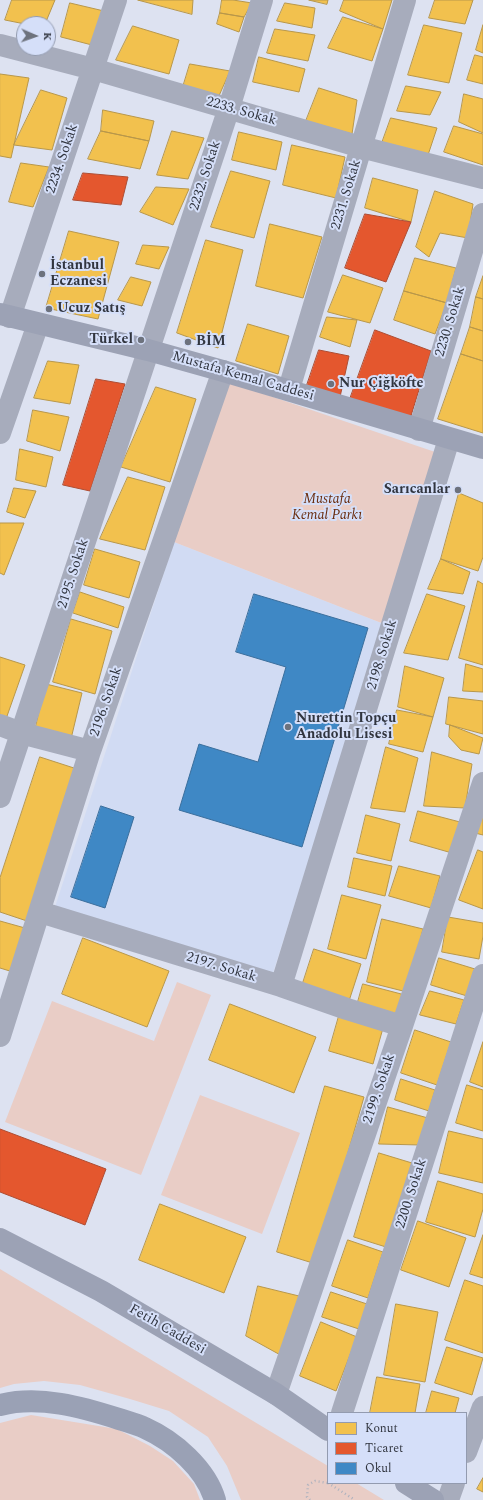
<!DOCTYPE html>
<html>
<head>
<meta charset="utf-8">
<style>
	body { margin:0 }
	#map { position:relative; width:483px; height:1500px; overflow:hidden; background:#dde2f1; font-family:Spectral,serif }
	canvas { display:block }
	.legend { position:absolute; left:327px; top:1412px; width:140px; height:72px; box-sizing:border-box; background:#d5dff9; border:1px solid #939baf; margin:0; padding:5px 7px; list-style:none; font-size:12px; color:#31353f }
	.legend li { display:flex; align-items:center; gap:8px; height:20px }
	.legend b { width:20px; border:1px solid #939baf }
	.north { position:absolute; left:16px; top:16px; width:40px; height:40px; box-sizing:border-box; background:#d5dff9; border:1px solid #939baf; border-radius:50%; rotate:92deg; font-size:11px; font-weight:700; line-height:16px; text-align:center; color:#31353f }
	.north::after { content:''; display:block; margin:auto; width:14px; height:18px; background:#6d727d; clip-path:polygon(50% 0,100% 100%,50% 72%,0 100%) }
</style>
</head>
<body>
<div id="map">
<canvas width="483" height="1500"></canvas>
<ul class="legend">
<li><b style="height:11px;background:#f2c14e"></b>Konut</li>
<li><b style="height:11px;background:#e4572e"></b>Ticaret</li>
<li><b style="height:11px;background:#3f88c5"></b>Okul</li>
</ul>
<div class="north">K</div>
</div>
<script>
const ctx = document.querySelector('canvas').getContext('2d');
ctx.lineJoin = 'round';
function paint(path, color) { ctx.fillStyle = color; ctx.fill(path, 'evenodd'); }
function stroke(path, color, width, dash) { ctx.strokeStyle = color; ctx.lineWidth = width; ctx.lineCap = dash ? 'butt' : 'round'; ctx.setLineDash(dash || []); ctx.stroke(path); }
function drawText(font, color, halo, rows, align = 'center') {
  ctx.font = font + ' Spectral,serif'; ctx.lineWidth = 4; ctx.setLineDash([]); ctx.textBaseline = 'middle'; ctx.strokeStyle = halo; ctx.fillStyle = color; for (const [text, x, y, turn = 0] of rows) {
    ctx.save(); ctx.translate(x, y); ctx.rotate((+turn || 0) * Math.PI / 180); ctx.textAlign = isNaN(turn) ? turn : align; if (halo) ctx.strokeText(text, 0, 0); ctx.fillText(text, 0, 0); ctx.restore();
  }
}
const built = new Path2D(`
	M174,542L384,624L272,976L55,907Z`);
const green = new Path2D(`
	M229,382L438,453L384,624L174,542Z
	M177,982L211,995L141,1175L5,1122L52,1001L154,1041Z
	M200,1095L300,1133L262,1234L161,1195Z
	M0,1269L328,1466V1483H356L384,1500H241L227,1466L208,1437L169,1411L130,1399L80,1385L44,1381L14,1384L0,1388Z
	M31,1415L117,1429L150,1446L173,1461L194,1484L200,1500H0V1423Z`);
const homes = new Path2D(`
	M12,0H55L45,24H25L5,20Z
	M138,0H193L192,14Z
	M222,0H233L252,3L244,17L220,13Z
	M309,0H328L327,4Z
	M344,0H392L383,29L340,11Z
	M435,0H473L465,24L429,18Z
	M70,3L104,11L92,45L61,37Z
	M285,3L315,8L312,28L277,21Z
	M220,13L244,17L239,32L217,24Z
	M343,17L383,29L372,61L328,48Z
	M424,25L462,33L449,83L408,75Z
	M483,25V53L476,50Z
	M133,26L179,40L169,74L116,60Z
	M275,29L315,35L308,61L267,53Z
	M475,55L483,57V84L467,80Z
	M259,57L305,69L299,92L253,82Z
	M190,64L230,71L218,98L183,87Z
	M0,74L29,78L11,158L0,156Z
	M406,86L441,92L430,115L397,111Z
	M319,88L357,100L352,134L306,121Z
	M41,90L67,98L52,150L14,145Z
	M464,94L483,99V133L459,122Z
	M103,110L154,121L149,141L101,131Z
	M391,118L437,128L428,155L382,143Z
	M454,126L483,134V165L444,152Z
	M101,131L149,141L140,169L88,159Z
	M172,131L204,138L188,179L157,175Z
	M239,132L282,142L276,170L232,160Z
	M292,145L345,157L336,198L283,185Z
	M21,163L49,167L33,207L9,202Z
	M231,171L270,181L254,238L211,227Z
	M373,178L418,190L411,222L365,208Z
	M156,187L189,189L173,225L140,212Z
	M435,191L473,204L468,238L440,233L429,257L416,247Z
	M270,224L322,237L303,298L256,286Z
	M69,231L119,242L98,319L46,308Z
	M206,240L243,250L218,348L177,333Z
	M143,245L169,247L159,269L136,264Z
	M415,258L456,268L447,303L404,291Z
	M343,275L383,288L370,323L328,312Z
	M483,276V299L476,297Z
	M131,277L151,282L142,306L118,300Z
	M404,291L447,303L435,334L394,320Z
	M476,297L483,299V331L470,327Z
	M327,317L357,320L350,347L320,337Z
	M248,324L289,336L278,374L236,361Z
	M470,327L483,331V361L461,354Z
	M461,354L483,361V433L438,419Z
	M48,361L79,365L70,404L34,398Z
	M156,387L196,399L170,482L121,467Z
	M33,410L69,417L60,451L27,441Z
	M20,449L53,457L46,487L16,480Z
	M128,477L165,487L145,550L100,539Z
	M14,488L36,491L25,518L7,512Z
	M459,493L483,503V557L478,571L441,559Z
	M0,523H24L4,575L0,573Z
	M95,549L140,562L129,598L84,585Z
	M441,559L470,572L463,594L428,589Z
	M478,581L483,584V665L459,658Z
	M80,592L124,607L118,628L73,613Z
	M427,594L465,606L448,660L404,653Z
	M71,619L112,631L95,694L53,682Z
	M0,657L25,665L6,719L0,717Z
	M466,664L483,669V692L463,691Z
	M405,666L444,678L433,717L398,707Z
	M46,684L82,693L70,743L34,735Z
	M449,697L483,701V734L446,724Z
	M397,710L433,717L423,752L389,744Z
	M450,725L483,738L479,754L461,750L449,737Z
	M386,747L418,758L405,812L371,808Z
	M432,752L472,764L465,808L424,806Z
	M40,757L77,769L27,921L0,912V878Z
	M418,811L460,822L452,853L410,841Z
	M483,814V835L475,833Z
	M366,815L400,824L391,861L357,853Z
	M478,850L483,852V909L459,900Z
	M354,858L392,866L385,896L348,887Z
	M399,866L440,876L431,908L389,896Z
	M342,895L381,905L366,959L328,949Z
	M448,917L483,923V936L479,959L442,952Z
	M382,919L423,929L407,992L367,982Z
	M0,921L25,928L13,972L0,968Z
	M83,938L169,971L147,1027L62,994Z
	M314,949L361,964L349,1001L302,986Z
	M439,958L475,969L467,996L431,985Z
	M363,984L405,995L399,1020L356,1009Z
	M430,991L464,1000L456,1024L420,1015Z
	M230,1004L316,1037L294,1093L209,1060Z
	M339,1016L383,1028L373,1064L329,1051Z
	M415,1030L451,1042L437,1085L401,1073Z
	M483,1042V1087L470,1082Z
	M401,1079L435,1090L429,1111L395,1100Z
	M467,1085L483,1090V1131L456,1123Z
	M325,1086L364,1097L316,1264L277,1252Z
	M388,1107L428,1118L421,1145L379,1144Z
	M449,1131L483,1139V1183L439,1173Z
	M379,1153L412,1163L386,1247L354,1237Z
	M438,1181L483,1194V1209L475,1237L426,1222Z
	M160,1204L246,1237L224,1293L139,1260Z
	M418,1221L466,1238L449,1287L401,1270Z
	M483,1235V1278L470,1274Z
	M348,1240L383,1252L368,1298L332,1286Z
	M465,1280L483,1286V1353L445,1340Z
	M258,1286L299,1296L284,1357L246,1336Z
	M331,1292L367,1304L359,1329L322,1317Z
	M396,1304L438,1312L425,1382L384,1375Z
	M321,1322L357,1337L336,1391L300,1376Z
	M447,1347L483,1358L472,1395L435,1383Z
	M377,1377L420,1384L415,1413H370Z
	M432,1391L459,1398L455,1413H426Z
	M483,1478V1492L477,1489Z`);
const shops = new Path2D(`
	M83,173L128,177L121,205L73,200Z
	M365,214L411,222L386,282L345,268Z
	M375,330L431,351L410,419L350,399Z
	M319,350L349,356L340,397L306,388Z
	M96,379L125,384L90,491L63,485Z
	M0,1129L106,1169L85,1225L0,1192Z`);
const schools = new Path2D(`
	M254,594L368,628L302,847L179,810L199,744L258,762L286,667L236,652Z
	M101,806L134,817L105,908L71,897Z`);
const path = new Path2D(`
	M328,1483L355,1500
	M310,1500L307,1497L308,1485L315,1481L328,1483`);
const street = new Path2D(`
	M0,45L93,69L361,147L483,178
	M10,317L116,0
	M289,389L405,0
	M419,430L483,214
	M0,433L38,324
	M0,725L21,733L90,751
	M0,797L229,108L262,0
	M40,912L281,986L347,1009L402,1026
	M281,986L449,439
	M0,1036L90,751L223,371
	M276,1394L402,1026L483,783
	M342,1413L483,975
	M466,1452L483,1407
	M448,1500L454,1483`);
const secondary = new Path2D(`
	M0,314L148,350L223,371L483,448
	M0,1239L101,1291L276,1394L328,1430
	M406,1483L433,1500`);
const highway = new Path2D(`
	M0,1405C39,1395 82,1407 119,1419C128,1422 137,1424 145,1428C174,1441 206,1469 215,1500`);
const markers = [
	[42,274,4,"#6d727d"],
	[49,309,4,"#6d727d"],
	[141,340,4,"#6d727d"],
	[188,342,4,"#6d727d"],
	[331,384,4,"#6d727d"],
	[458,490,4,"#6d727d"],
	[288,727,4,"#6d727d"]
];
const streetNames = [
	["2233. Sokak",241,112,16],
	["2234. Sokak",63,159,-71],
	["2232. Sokak",206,176,-72],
	["2231. Sokak",347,195,-73],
	["2230. Sokak",451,322,-73],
	["Mustafa Kemal Caddesi",243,377,16],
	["2195. Sokak",74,574,-72],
	["2198. Sokak",383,655,-73],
	["2196. Sokak",107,702,-71],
	["2197. Sokak",221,968,17],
	["2199. Sokak",380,1089,-71],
	["2200. Sokak",412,1194,-72],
	["Fetih Caddesi",167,1330,30]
];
const poiNames = [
	["İstanbul",50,266],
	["Eczanesi",50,282],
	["Ucuz Satış",57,309],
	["Türkel",133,340,"right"],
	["BİM",196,342],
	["Nur Çiğköfte",339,384],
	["Sarıcanlar",450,490,"right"],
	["Nurettin Topçu",296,719],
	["Anadolu Lisesi",296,735]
];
const parkNames = [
	["Mustafa",327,500],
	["Kemal Parkı",327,516]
];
paint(built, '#d1dbf3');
paint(green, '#e9cdc6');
paint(homes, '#f2c14e');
stroke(homes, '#b8974a', 1);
paint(shops, '#e4572e');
stroke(shops, '#ae4d33', 1);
paint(schools, '#3f88c5');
stroke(schools, '#3b6f9d', 1);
stroke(path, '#adb2be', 2.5, [1, 3]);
stroke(street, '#a7acbc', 22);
stroke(secondary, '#9ca2b5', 22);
stroke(highway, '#9aa1b5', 22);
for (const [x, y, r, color] of markers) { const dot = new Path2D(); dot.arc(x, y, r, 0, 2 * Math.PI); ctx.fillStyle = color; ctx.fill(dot); stroke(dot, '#d5dff9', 1.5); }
drawText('14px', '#31353f', '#d5dff9', streetNames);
drawText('bold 14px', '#31353f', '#d5dff9', poiNames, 'left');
drawText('italic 14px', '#6a2c0d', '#d5dff9', parkNames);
</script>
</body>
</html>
